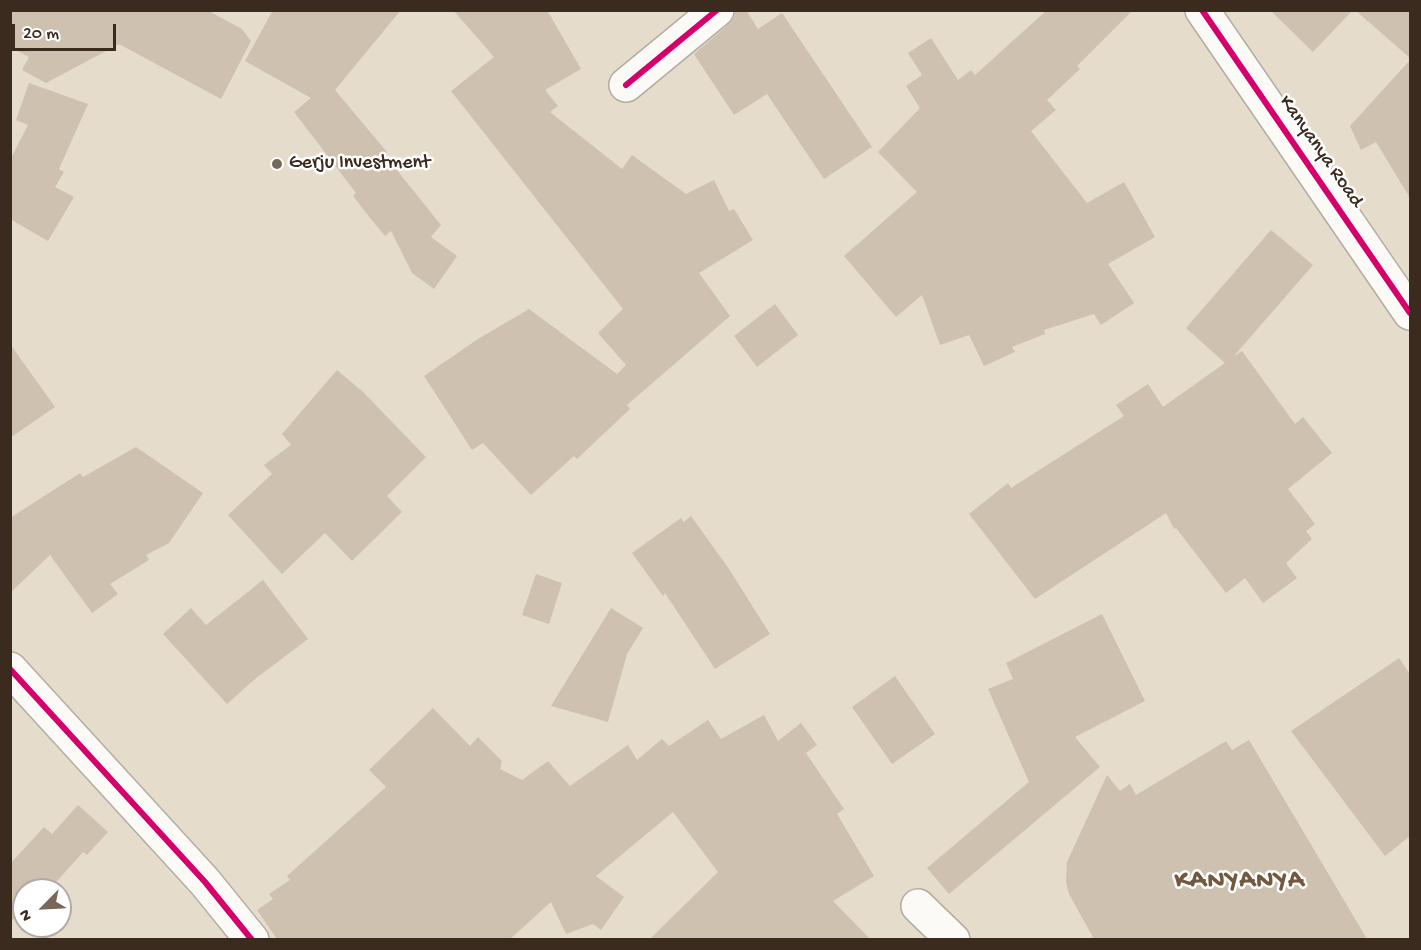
<!DOCTYPE html>
<html>
<head>
<meta charset="utf-8">
<style>
	body { margin:0 }
	#map { position:relative; width:1421px; height:950px; overflow:hidden; background:#e6dccc; font-family:"Gochi Hand",sans-serif }
	canvas { display:block }
	.frame { position:absolute; inset:0; border:12px solid #3b2a1e; pointer-events:none }
	.north { position:absolute; left:12px; top:878px; width:60px; height:60px; box-sizing:border-box; background:#fff; border:2px solid #b1aaa5; border-radius:50%; rotate:246deg; font-size:16px; font-weight:700; line-height:24px; text-align:center; color:#3b2a1e }
	.north::after { content:''; display:block; margin:auto; width:21px; height:27px; background:#77685b; clip-path:polygon(50% 0,100% 100%,50% 72%,0 100%) }
	.scale { position:absolute; left:12px; top:24px; width:104px; height:27px; box-sizing:border-box; border:3px solid #3b2a1e; border-top:0; padding-left:8px; font-size:18px; line-height:21px; white-space:nowrap; color:#3b2a1e; -webkit-text-stroke:4px #fff; paint-order:stroke }
</style>
</head>
<body>
<div id="map">
<canvas width="1421" height="950"></canvas>
<div class="frame"></div>
<div class="north">N</div>
<div class="scale">20 m</div>
</div>
<script>
const ctx = document.querySelector('canvas').getContext('2d');
ctx.lineJoin = 'round';
function paint(path, color) { ctx.fillStyle = color; ctx.fill(path, 'evenodd'); }
function stroke(path, color, width, dash) { ctx.strokeStyle = color; ctx.lineWidth = width; ctx.lineCap = dash ? 'butt' : 'round'; ctx.setLineDash(dash || []); ctx.stroke(path); }
function drawText(font, color, halo, rows, align = 'center') {
  ctx.font = font + ' "Gochi Hand",sans-serif'; ctx.lineWidth = 5; ctx.setLineDash([]); ctx.textBaseline = 'middle'; ctx.strokeStyle = halo; ctx.fillStyle = color; for (const [text, x, y, turn = 0] of rows) {
    ctx.save(); ctx.translate(x, y); ctx.rotate((+turn || 0) * Math.PI / 180); ctx.textAlign = isNaN(turn) ? turn : align; if (halo) ctx.strokeText(text, 0, 0); ctx.fillText(text, 0, 0); ctx.restore();
  }
}
const building = new Path2D(`
	M10,10H207L242,29L251,41L221,99L119,44L46,83L22,70L29,57L10,47Z
	M273,10H401L335,90L387,152L384,154L441,225L431,237L457,256L434,289L412,273L391,231L385,236L370,218L353,196L356,193L294,112L311,98L245,61Z
	M453,10H547L581,69L545,90L558,106L550,112L622,169L632,155L686,194L714,180L729,211L734,209L753,240L699,273L730,316L627,405L630,409L577,459L574,456L531,495L483,443L472,450L424,376L478,339L529,309L617,374L626,365L598,333L623,309L451,91L494,57Z
	M735,10H746L758,29L782,13L872,147L824,179L767,94L734,115L694,54L729,24L734,17Z
	M1047,10H1133L1077,66L1080,69L1047,100L1056,110L1031,131L1087,203L1124,182L1155,237L1108,264L1134,303L1101,325L1094,314L1044,330L1045,334L1012,347L1015,352L984,366L969,335L940,345L922,295L896,317L844,256L917,192L878,152L920,108L906,86L922,75L908,53L931,38L958,80L971,70L975,75Z
	M1270,10H1353L1313,52Z
	M1355,10H1410V58Z
	M1410,60V198L1376,142L1361,150L1350,126Z
	M29,83L88,104L59,169L64,172L55,187L74,197L48,241L10,219V160L28,125L16,120Z
	M1271,230L1313,265L1234,356L1242,351L1295,424L1303,417L1332,453L1288,489L1315,524L1306,531L1312,539L1286,563L1297,578L1263,603L1245,578L1226,593L1176,528L1174,529L1166,513L1035,599L969,514L1008,483L1011,488L1124,416L1116,405L1148,384L1163,407L1225,363L1186,328Z
	M775,304L798,335L757,367L734,336Z
	M10,344L55,407L10,438Z
	M337,370L363,392L426,457L387,496L402,512L352,561L325,533L282,574L228,515L272,474L264,465L291,445L282,434Z
	M136,447L203,493L169,543L146,555L149,560L110,584L118,594L92,613L50,555L10,593V518L80,473L83,477Z
	M691,516L729,569L770,634L715,669L665,593L663,596L632,553L681,518L684,522Z
	M536,574L562,583L549,624L522,615Z
	M263,580L308,639L255,679L227,704L163,634L191,608L206,625Z
	M611,608L643,628L627,654L608,722L551,706Z
	M1102,614L1145,701L1075,737L1100,767L949,894L927,868L1029,782L988,689L1013,679L1006,663Z
	M1399,658L1410,674V836L1385,856L1291,731Z
	M895,676L935,734L892,764L852,707Z
	M433,708L470,746L478,737L502,761L500,769L522,780L548,761L570,786L628,745L637,760L662,739L669,746L708,720L721,739L764,715L778,741L801,723L817,745L806,753L844,809L837,814L874,876L833,901L870,939H650L718,872L673,812L596,876L624,897L601,930L593,924L566,934L551,902L510,939H277L257,910L273,899L269,894L290,880L287,876L386,787L369,770Z
	M1249,740L1367,939H1094L1069,894L1066,882L1067,862L1107,775L1120,791L1130,784L1136,795L1226,741L1232,750Z
	M78,805L108,832L87,855L83,852L49,890H24V908L10,923V864L44,827L52,834Z`);
const minor = new Path2D(`
	M1202,10L1410,313
	M626,85L717,10
	M10,669L205,882L252,940
	M918,906L953,940`);
const cycleway = new Path2D(`
	M1202,10L1410,313
	M626,85L717,10
	M10,669L205,882L252,940`);
const markers = [
	[277,164,6,"#77685b"]
];
const streetNames = [
	["Kanyanya Road",1320,152,55]
];
const poiNames = [
	["Gerju Investment",289,164]
];
const districtNames = [
	["KANYANYA",1240,882]
];
paint(building, '#cec1b0');
stroke(minor, '#b3aca0', 36);
stroke(minor, '#fbfaf7', 33);
stroke(cycleway, '#d6006c', 6);
for (const [x, y, r, color] of markers) { const dot = new Path2D(); dot.arc(x, y, r, 0, 2 * Math.PI); ctx.fillStyle = color; ctx.fill(dot); stroke(dot, '#fff', 2); }
drawText('20px', '#3b2a1e', '#fff', streetNames);
drawText('20px', '#3b2a1e', '#fff', poiNames, 'left');
ctx.letterSpacing = '1.5px';
drawText('bold 26px', '#72583f', '#fff', districtNames);
ctx.letterSpacing = '0px';
</script>
</body>
</html>
